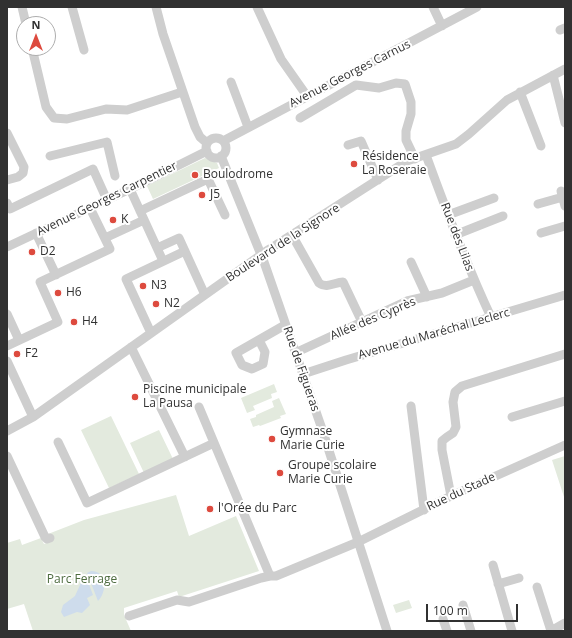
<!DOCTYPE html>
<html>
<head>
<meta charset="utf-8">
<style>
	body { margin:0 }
	#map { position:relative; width:572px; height:638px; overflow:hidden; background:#fff; font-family:"Open Sans",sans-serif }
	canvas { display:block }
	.frame { position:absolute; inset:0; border:8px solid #313131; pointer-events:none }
	.north { position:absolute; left:16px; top:16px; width:40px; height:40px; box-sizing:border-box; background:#fff; border:1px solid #adadad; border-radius:50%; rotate:0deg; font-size:11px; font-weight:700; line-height:16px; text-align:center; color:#313131 }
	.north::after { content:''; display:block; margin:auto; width:14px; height:18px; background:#dd4a3e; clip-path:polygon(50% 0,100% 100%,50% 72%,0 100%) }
	.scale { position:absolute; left:426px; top:604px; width:92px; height:18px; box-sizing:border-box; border:2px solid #313131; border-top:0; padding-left:5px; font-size:12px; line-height:14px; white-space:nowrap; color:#313131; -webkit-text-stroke:3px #fff; paint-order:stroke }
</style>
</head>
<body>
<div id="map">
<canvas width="572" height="638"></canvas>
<div class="frame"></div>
<div class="north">N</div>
<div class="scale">100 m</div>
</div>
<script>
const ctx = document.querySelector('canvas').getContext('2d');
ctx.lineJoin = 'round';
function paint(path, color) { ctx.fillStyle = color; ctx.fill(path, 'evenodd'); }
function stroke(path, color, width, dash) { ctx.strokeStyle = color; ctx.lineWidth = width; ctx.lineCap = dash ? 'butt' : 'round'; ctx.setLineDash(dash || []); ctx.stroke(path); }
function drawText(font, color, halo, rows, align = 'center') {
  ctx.font = font + ' "Open Sans",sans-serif'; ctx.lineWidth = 4; ctx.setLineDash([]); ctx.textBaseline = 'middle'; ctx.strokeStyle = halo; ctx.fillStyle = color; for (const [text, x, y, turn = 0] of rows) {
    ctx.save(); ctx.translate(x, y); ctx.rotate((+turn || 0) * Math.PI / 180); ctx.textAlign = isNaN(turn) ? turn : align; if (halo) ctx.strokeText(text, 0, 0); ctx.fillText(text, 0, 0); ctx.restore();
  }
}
const green = new Path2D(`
	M205,158L217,163L219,168L153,199L147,186Z
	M274,384L277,392L271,394L272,398L253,406L255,410L247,413L241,398Z
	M279,398L286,414L280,416L281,418L260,426L259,425L253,427L250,419L256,417V415L274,407L272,401Z
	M111,416L139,474L109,488L81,430Z
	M159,430L173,459L144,473L130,443Z
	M565,456V500L552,460Z
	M176,495L189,536L236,516L259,571L179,597L177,591L124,608V615L131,631H33L24,604L7,609V543L20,539L22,545L41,538L44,544L51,541L48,534L84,520Z
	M409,600L412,608L396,613L393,605Z`);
const water = new Path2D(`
	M91,571C108,571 107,592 98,601L87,573Z
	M85,574L93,595L87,598L90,605L82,613L77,612L64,617L61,612L63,605L75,596Z`);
const minor = new Path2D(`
	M22,7L26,24
	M72,7L84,50
	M156,7L163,34L195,127L200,137L207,143
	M257,7L281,59L307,96
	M433,7L442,26
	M560,30L565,28
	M32,48L46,107L54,118L67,119L106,109L127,110L182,92
	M553,75L565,123
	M231,82L248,127
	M520,92L541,146
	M300,118L356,85L379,88L396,83L405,84L411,102V114L406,131V140L415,159
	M7,133L24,167L23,173L18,177L7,180
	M206 148a10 10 0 1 1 20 0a10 10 0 1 1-20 0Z
	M223,141L477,7
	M348,145L361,141L378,180
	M426,155C446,210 466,264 491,317
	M50,156L107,142L115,176
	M221,156L264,262L322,429L387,631
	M130,189L163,261
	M561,191L565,206
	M7,203L10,209L93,169L107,200
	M538,204L563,197
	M140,211L208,179L225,215
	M448,215L494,198
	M36,233L56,275
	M541,233L565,226
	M292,235L319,283C327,289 335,282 343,282L362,322
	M455,235L503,216
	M105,238L144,220
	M7,247L149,180L207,151
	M157,248L179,238L205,295
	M411,262L427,297
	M7,314L19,340
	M151,333L126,279L185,251
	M259,340L265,352L263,364L252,369L242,365L236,353L285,325
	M7,346L58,322L40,282L110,249L90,208
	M131,347L185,457
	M295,353L407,301L442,293L474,280
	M7,361L33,417
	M303,374L346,360L565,295
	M411,406L424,510
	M199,407L270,576
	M512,417L565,401
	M7,431L33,417L268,250L407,161L456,144L469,134L507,100L565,69
	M58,442L87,503L214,443
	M7,456L45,537L47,539L50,538
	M451,496L442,450V441L447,437L453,433L456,427L453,402L455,392L462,386L565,354
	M493,565L512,631
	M498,584L519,578
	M537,587L551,631
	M463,605L471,631
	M129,616L177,600L189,602L261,578L270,576H276L358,542L451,496L565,445
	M443,619L447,631
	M551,631L565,623`);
const markers = [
	[354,164,4,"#dd4a3e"],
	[195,175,4,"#dd4a3e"],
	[202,195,4,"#dd4a3e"],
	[113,220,4,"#dd4a3e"],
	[32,252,4,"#dd4a3e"],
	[143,286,4,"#dd4a3e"],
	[58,293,4,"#dd4a3e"],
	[156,304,4,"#dd4a3e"],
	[74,322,4,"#dd4a3e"],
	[17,354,4,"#dd4a3e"],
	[135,397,4,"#dd4a3e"],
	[272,439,4,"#dd4a3e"],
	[280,473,4,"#dd4a3e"],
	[210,509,4,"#dd4a3e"]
];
const streetNames = [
	["Avenue Georges Carnus",350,74,-27],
	["Avenue Georges Carpentier",107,199,-26],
	["Rue des Lilas",457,237,69],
	["Boulevard de la Signore",283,243,-33],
	["Allée des Cyprès",373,319,-23],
	["Avenue du Maréchal Leclerc",434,334,-16],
	["Rue de Figueras",301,369,71],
	["Rue du Stade",461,492,-25]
];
const poiNames = [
	["Résidence",362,157],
	["La Roseraie",362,171],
	["Boulodrome",203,175],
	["J5",210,195],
	["K",121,220],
	["D2",40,252],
	["N3",151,286],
	["H6",66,293],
	["N2",164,304],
	["H4",82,322],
	["F2",25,354],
	["Piscine municipale",143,390],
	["La Pausa",143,404],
	["Gymnase",280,432],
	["Marie Curie",280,446],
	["Groupe scolaire",288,466],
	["Marie Curie",288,480],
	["l'Orée du Parc",218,509]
];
const parkNames = [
	["Parc Ferrage",82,580]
];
paint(green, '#e3eade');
paint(water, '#cedcec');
stroke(minor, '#cecece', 9);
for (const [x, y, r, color] of markers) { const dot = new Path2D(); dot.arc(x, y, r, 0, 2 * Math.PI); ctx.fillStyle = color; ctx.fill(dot); stroke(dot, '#fff', 1.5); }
drawText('12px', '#313131', '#fff', streetNames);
drawText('12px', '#313131', '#fff', poiNames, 'left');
drawText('12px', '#4e6c40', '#fff', parkNames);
</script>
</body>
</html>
